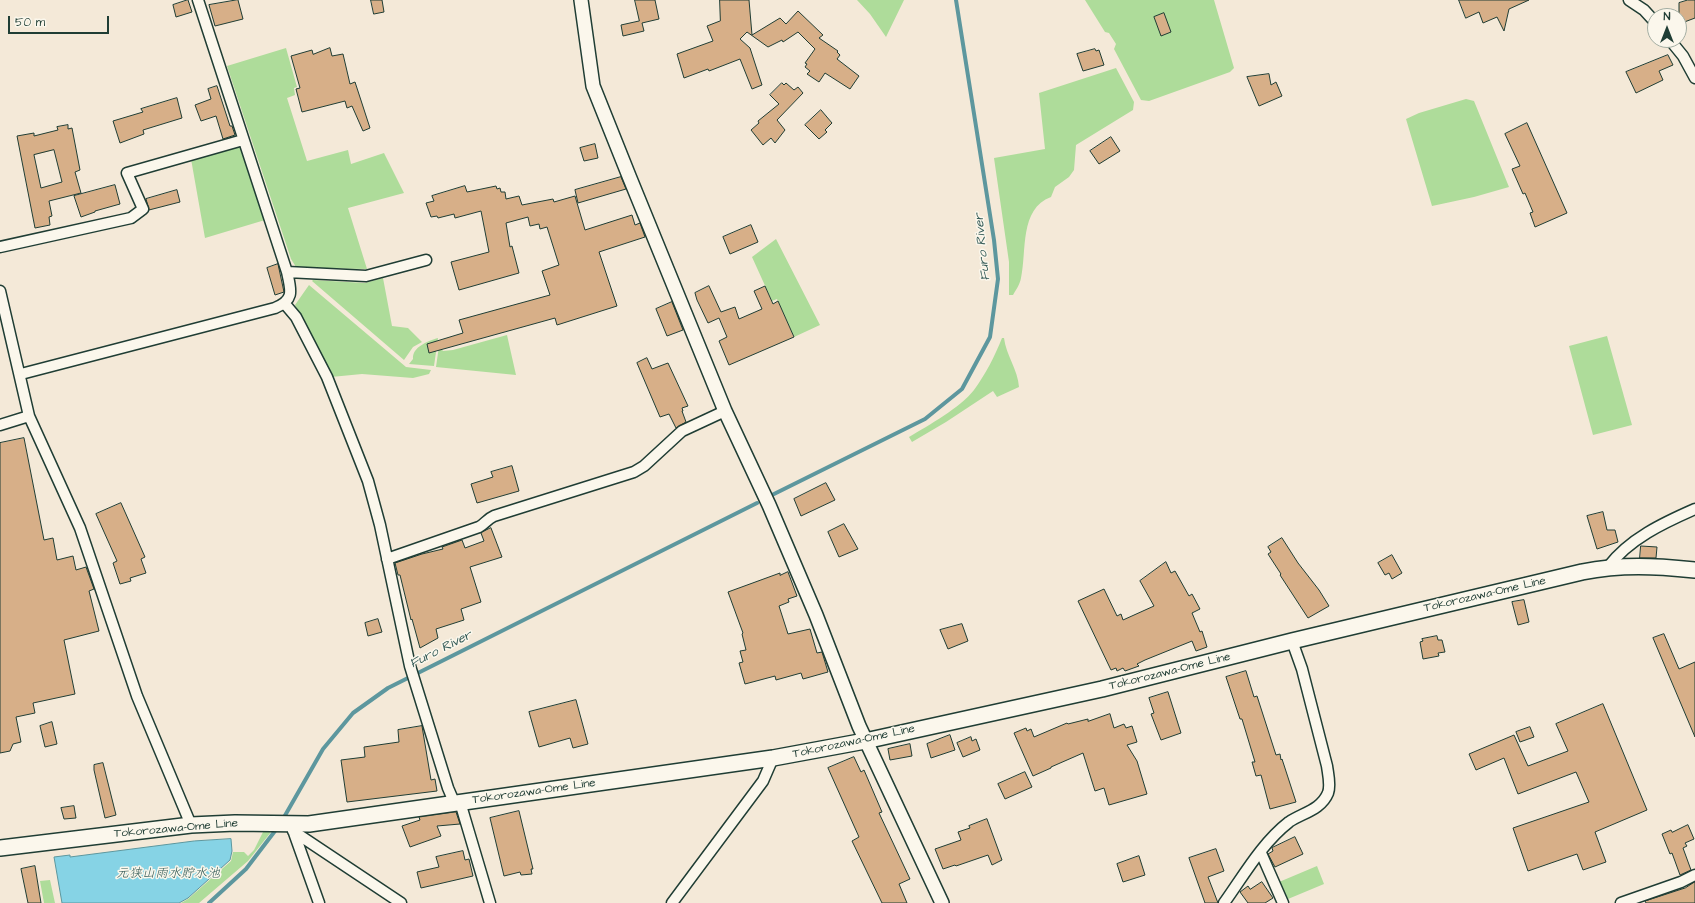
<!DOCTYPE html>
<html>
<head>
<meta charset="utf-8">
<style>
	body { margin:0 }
	#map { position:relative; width:1695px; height:903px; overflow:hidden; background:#f4e9d8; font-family:"Architects Daughter",sans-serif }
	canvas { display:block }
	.north { position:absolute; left:1647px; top:8px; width:40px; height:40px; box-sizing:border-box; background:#fbf7ec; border:1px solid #a3ada2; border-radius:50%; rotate:0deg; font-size:11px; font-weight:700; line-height:16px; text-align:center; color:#1f3d34 }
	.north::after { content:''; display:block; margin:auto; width:14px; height:18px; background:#1f3d34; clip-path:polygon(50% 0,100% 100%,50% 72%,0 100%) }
	.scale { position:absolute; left:8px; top:16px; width:101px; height:18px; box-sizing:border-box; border:2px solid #1f3d34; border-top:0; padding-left:5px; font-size:12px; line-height:14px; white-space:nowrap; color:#1f3d34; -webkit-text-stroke:3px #fbf7ec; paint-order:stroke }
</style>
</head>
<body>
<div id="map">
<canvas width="1695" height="903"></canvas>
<div class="north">N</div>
<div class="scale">50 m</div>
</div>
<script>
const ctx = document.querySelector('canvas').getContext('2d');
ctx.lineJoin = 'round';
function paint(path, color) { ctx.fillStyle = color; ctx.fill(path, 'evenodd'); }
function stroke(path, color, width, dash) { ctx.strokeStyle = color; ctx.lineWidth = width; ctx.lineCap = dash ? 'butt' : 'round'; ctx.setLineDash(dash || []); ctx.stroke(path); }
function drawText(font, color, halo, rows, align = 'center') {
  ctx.font = font + ' "Architects Daughter","Klee One",sans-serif'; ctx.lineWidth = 3; ctx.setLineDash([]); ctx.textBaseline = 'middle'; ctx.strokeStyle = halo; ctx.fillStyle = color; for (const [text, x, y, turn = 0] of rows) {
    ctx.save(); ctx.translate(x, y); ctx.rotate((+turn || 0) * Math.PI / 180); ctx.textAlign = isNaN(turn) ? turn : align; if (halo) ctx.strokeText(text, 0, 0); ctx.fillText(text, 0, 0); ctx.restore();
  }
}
const green = new Path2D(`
	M857,0H904L886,37L870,14Z
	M1085,0H1214L1234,68L1230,72L1149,101L1141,100L1114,49L1116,44L1109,33L1105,32Z
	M286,48L297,87L294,88L295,95L287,98L307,161L348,150L351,164L384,153L404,193L348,208L367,269L301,268L296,267L291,259L227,66Z
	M1116,68L1134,102L1133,110L1076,145L1074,170L1069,177L1055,187L1051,197C1019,209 1027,251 1021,278C1020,284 1016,290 1013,295H1009V262L994,158L1045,149L1039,93Z
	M1466,99L1474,101L1509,187L1474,197L1432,206L1406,119L1419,113Z
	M236,146L242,149L265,220L205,238L191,159Z
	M776,239L820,325L794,337L777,299L772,301L752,257Z
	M383,278L392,326L408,328L422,342L413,347L404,360L312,281L313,280L365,283Z
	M309,285L406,367L431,370L429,374L413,378L362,374L331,377L295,305Z
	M507,335L516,375L436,367L439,346L443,351L453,350Z
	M1607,336L1632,425L1593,435L1569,346Z
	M438,338L434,366L409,364L413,359C412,347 428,341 438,338Z
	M1002,338H1004C1006,355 1018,370 1019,387L997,397L993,391L946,422L912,442L909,437C929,425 960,408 974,390C985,375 995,356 1002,338Z
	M263,832H271L248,861L199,903H181L188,899L231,861L233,852H244L248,856L254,850Z
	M1317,866L1324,884L1288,899L1279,882Z
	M50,880L55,903H44L40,881Z`);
const water = new Path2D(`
	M231,839L232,851L230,860L188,898L179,903H62L54,857L70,855V857L194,841Z`);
const stream = new Path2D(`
	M772,495L925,419L962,389L990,337L998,279L994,240L956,0
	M283,819L323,749L353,713L388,688L757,503
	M209,903L246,869L278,827`);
const building = new Path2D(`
	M188,0L192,12L176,17L173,5Z
	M238,0L243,19L215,26L209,5Z
	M371,0H382L384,12L374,14Z
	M635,0H655L659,19L642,23L644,31L623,36L621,25L639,21Z
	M720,0H749L752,35L780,18L786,24L798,11L823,35L819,38L838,51L837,52L840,55L837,59L859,76L850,89L825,73L819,82L807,74L810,71L805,67L807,64L805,63L815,49L798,32L783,42L782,40L768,47L747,32L740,39L750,48L762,85L752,89L740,59L709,71L708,69L684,78L677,54L713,41L707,26L720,21Z
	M1459,0H1529L1509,9L1504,31L1497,17L1483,23L1479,12L1466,18Z
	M1688,0H1695V18L1679,24V3Z
	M1164,13L1171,32L1161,36L1154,17Z
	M330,48L332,56L343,54L350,84L355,82L370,128L363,131L352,106L347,108L345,101L302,112L296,89L300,88L291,56L312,50L313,54Z
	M1095,49L1096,51L1099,50L1104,65L1083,71L1077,54Z
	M1668,55L1673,65L1659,71L1663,80L1636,93L1626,72Z
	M1269,74L1271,85L1276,82L1282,96L1259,106L1247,77Z
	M782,83L784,85L786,83L794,90L798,87L803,93L777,120L785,130L775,143L771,138L763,145L751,130L759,123L758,121L779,104L770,95Z
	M217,86L230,126H232L235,135L223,139L216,116L201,121L195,105L211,99L208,89Z
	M177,98L182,118L143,130L144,134L120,143L113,121L143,112L141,109Z
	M821,110L832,123L825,130L827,132L819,139L805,125Z
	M1527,123L1567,213L1535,227L1530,213L1533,212L1525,193L1523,194L1512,169L1520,166L1505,134Z
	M68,125V129L72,128L80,170L75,172L81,193L49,201L52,216L49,217L50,225L35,228L17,136L34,133V136L58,130L57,127ZM54,150L62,182L41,188L34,155Z
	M1111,137L1120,151L1099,164L1090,151Z
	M595,144L598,158L584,161L580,148Z
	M621,177L626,189L578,203L575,190Z
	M115,185L120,204L95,211V212L81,217L74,196Z
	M465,186L467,192L496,186L497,189L500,188L501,192H505L506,199L519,196L522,205L553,199L554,202L575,196L585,230L632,215L635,225L640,223L645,237L599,252L617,306L557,325L555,318L429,353L427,344L463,333L459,320L550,295L542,271L559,265L547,227L540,229L539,224L530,226L528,217L506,223L510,247L512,246L519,273L459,290L451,262L489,252L481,211L455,218L454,214L438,218L437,216L431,217L426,203L434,201L432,196Z
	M177,190L180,202L149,210L146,199Z
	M751,225L758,242L730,254L723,237Z
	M278,264L284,292L275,295L267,268Z
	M709,286L721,312L735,307L739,319L762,309L754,291L765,286L773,304L778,301L794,337L729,365L719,341L727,337L719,318L708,323L697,300L695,293Z
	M672,302L683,330L667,336L656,309Z
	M647,358L652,369L668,363L688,406L682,408L683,411H682L686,422L676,428L669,414L660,417L637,363Z
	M24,438L44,540L53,538L57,560L73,556L76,570L86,567L94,589L89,591L99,631L64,640L75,694L33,703L35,713L16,717L21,742L13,744L10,751L0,753V443Z
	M512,466L519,491L477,503L471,484L493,477L491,472Z
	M826,483L835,500L801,516L794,499Z
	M121,503L145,557L141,559L146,573L130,578L131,581L120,584L113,563L117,561L96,514Z
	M1603,512L1607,530H1615L1618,542L1597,549L1587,516Z
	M844,524L858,549L839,557L828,532Z
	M491,528L502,557L470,567L481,602L461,609L464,620L436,629L438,638L420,648L412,619L411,620L400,575H398L395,563L422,554L443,549L442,547L462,540L465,548L484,541L481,533Z
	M1282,538L1298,563L1319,590L1329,606L1308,618L1280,575L1281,574L1268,554L1271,552L1268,547Z
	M1641,546L1657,547L1656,558H1640Z
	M1392,555L1402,573L1392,579L1389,573L1385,575L1378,563Z
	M1166,562L1171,573L1175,571L1189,596L1192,594L1200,609L1192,613L1200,632L1202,631L1207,647L1196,651L1192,641L1145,660L1137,664L1139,666L1125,671L1123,668L1117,671L1116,668L1111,670L1078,601L1104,589L1117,616L1121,614L1123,620L1154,606L1140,581Z
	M788,572L797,596L788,599L789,602L779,606L788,634L810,629L817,653L822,652L828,672L803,679L801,673L776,680L775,676L745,684L739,663L743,662L740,651L746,650L742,634L743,633L728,592L780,573V575Z
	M1524,600L1529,622L1518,625L1512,602Z
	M378,619L382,632L368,636L365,623Z
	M962,624L968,641L948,649L940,630Z
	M1664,634L1679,669L1695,662V737L1653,638Z
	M1437,636L1438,640H1442L1445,652L1438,653L1439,656L1423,659L1420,642L1423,641L1422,639Z
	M1246,671L1254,697L1257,696L1276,755L1280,754L1281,760L1282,759L1296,802L1270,809L1261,775L1256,776L1252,762H1255L1242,719H1240L1226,677Z
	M1168,692L1181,733L1161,740L1151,714L1154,713L1149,698Z
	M576,700L588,744L573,748L570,738L539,747L529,712Z
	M1603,704L1647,810L1595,832L1606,862L1583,870L1577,854L1528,871L1513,828L1589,802L1576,772L1518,794L1504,758L1476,770L1469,754L1514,735L1528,766L1568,751L1556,724Z
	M1110,714L1114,728L1124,724L1126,728L1132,726L1137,742L1127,745L1137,761L1147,794L1109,805L1104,788L1095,791L1083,753L1051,767V768L1033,776L1014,733L1026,728L1027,731L1031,729L1034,737L1067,723L1068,724L1088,719V721Z
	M52,722L57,744L45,747L40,726Z
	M422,726L431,780L435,779L437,791L347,802L341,760L365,757L364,747L399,742L398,730Z
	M1530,727L1534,737L1520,742L1516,732Z
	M950,735L955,750L931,758L927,744Z
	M971,737L972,741L976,739L980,750L963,757L957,743Z
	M910,744L912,756L890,760L888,749Z
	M854,757L861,772L864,770L882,812L879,813L910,879L899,884L907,903H882L852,841L859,837L828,768Z
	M103,763L116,815L105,818L94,770V765Z
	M1025,772L1032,787L1005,799L998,784Z
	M74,806L76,818L64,819L61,808Z
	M519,811L533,869H531L532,874L521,875L520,872L504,876L490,818Z
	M456,812L460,824L437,826L441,836L410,847L402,826L420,820L419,817Z
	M987,819L1002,860L992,865L988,855L956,866L955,865L943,869L935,849L961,840L958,832L970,828L969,826Z
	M1688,825L1694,839L1685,843L1687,846L1683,848L1691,870L1680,875L1672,853L1670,854L1662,834L1671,830L1672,832Z
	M1295,837L1303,854L1275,867L1268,854L1273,851L1272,848Z
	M1216,849L1224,871L1208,877L1218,903H1205L1189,858Z
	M463,851L465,860L469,859L473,876L421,888L417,872L439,867L436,857Z
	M1139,856L1145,875L1123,882L1117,864Z
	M35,866L41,903H28L21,869Z
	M1262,882L1273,898L1265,903H1248L1240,892L1248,886L1250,889Z
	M1695,882V903H1646L1645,901L1685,888Z`);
const minor = new Path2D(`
	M1629,0L1644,10L1655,22
	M1670,40L1683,56L1695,78
	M0,247L131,218L143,209L127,173L243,140
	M287,272L366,276L426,260
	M0,291L29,416L80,528L137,696L191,825
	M285,304L296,317L327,377L368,481L380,525L410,666L448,788L454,802
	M21,374L275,308C295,300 291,290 287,272L198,0
	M0,425L29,416
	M387,559L479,527C485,524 487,519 494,516L634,472L644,466L682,431L725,411
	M1608,567C1629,539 1663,523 1695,509
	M460,802L490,903
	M293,830L319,903
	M293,831L401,903
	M1261,853L1283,903
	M672,903L763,781L773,758
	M1224,903C1244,875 1262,843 1289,822C1302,813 1321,810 1328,793C1331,785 1328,774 1327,766L1302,669L1292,641
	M1621,903L1681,882L1695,875`);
const tertiary = new Path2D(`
	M581,0L593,86L629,176L725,411L769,505L816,615L859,726L942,903`);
const secondary = new Path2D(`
	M0,848L191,825L235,823L309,824L773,758L865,741L1102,689L1292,641L1582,572C1622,564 1655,566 1695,570`);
const streetNames = [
	["Tokorozawa-Ome Line",1485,595,-13],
	["Tokorozawa-Ome Line",1170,672,-14],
	["Tokorozawa-Ome Line",854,742,-12],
	["Tokorozawa-Ome Line",534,792,-8],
	["Tokorozawa-Ome Line",176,829,-5]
];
const waterNames = [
	["Furo River",983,247,-96],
	["Furo River",441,650,-27],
	["元狭山雨水貯水池",168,874]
];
paint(green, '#aedc9a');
paint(water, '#86d3e5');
stroke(water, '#5d979e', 1);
stroke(stream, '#5d979e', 4);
paint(building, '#d7af88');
stroke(building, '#1f3d34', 1);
stroke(minor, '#1f3d34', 13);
stroke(tertiary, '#1f3d34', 16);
stroke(secondary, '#1f3d34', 18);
stroke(minor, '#fbf7ec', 10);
stroke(tertiary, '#fbf7ec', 13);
stroke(secondary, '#fbf7ec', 15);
drawText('12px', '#1f3d34', '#fbf7ec', streetNames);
drawText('italic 13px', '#345b57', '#fbf7ec', waterNames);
</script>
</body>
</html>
